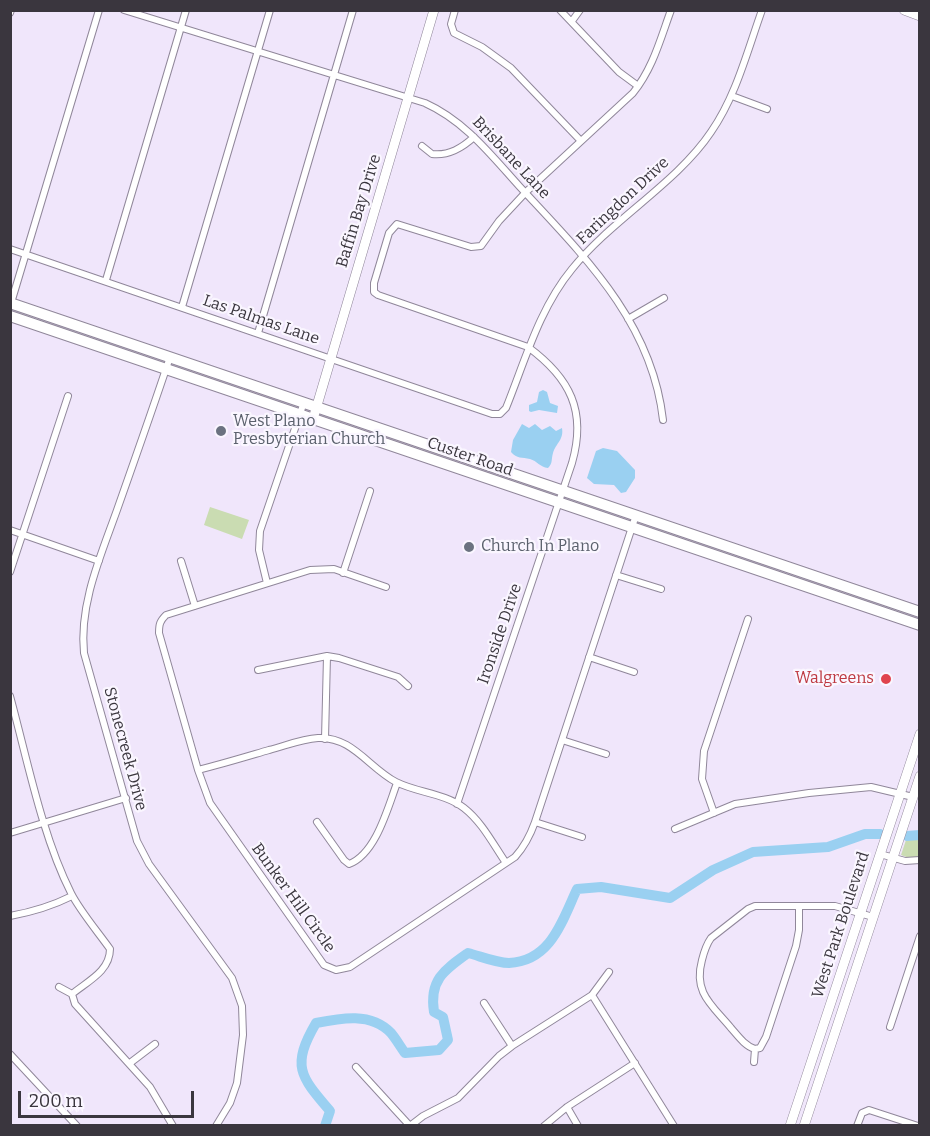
<!DOCTYPE html>
<html>
<head>
<meta charset="utf-8">
<style>
	body { margin:0 }
	#map { position:relative; width:930px; height:1136px; overflow:hidden; background:#f0e6fb; font-family:Bitter,serif }
	canvas { display:block }
	.frame { position:absolute; inset:0; border:12px solid #3a363e; pointer-events:none }
	.scale { position:absolute; left:18px; top:1091px; width:176px; height:27px; box-sizing:border-box; border:3px solid #3a363e; border-top:0; padding-left:8px; font-size:18px; line-height:21px; white-space:nowrap; color:#3a363e; -webkit-text-stroke:4px #faf6ff; paint-order:stroke }
</style>
</head>
<body>
<div id="map">
<canvas width="930" height="1136"></canvas>
<div class="frame"></div>
<div class="scale">200 m</div>
</div>
<script>
const ctx = document.querySelector('canvas').getContext('2d');
ctx.lineJoin = 'round';
function paint(path, color) { ctx.fillStyle = color; ctx.fill(path, 'evenodd'); }
function stroke(path, color, width, dash) { ctx.strokeStyle = color; ctx.lineWidth = width; ctx.lineCap = dash ? 'butt' : 'round'; ctx.setLineDash(dash || []); ctx.stroke(path); }
function drawText(font, color, halo, rows, align = 'center') {
  ctx.font = font + ' Bitter,serif'; ctx.lineWidth = 4.5; ctx.setLineDash([]); ctx.textBaseline = 'middle'; ctx.strokeStyle = halo; ctx.fillStyle = color; for (const [text, x, y, turn = 0] of rows) {
    ctx.save(); ctx.translate(x, y); ctx.rotate((+turn || 0) * Math.PI / 180); ctx.textAlign = isNaN(turn) ? turn : align; if (halo) ctx.strokeText(text, 0, 0); ctx.fillText(text, 0, 0); ctx.restore();
  }
}
const green = new Path2D(`
	M210,507L249,520L242,539L204,525Z
	M907,837H919V857L909,858L901,855Z`);
const water = new Path2D(`
	M543,390L547,392L550,403L558,406L557,413L539,410L531,412L529,411V405L537,402L539,392Z
	M522,424L529,428L535,424L542,430L550,426L556,431L562,428C564,440 556,443 553,453C551,460 553,463 548,468C540,467 537,461 530,459C522,457 517,459 511,452L513,440Z
	M603,448L617,451L635,470V478L626,492L621,493L614,485L594,484L587,478L596,451Z`);
const river = new Path2D(`
	M907,836L920,835
	M325,1126L330,1111C300,1076 291,1066 316,1023C341,1018 371,1012 391,1033C396,1039 400,1046 405,1053L439,1050L448,1040L443,1017L434,1012C429,980 444,970 468,953C480,956 496,963 509,963C551,961 562,921 577,889L601,887L670,898L713,870L753,852L828,847L865,834H880`);
const street = new Path2D(`
	M124,10L425,103C465,121 491,155 520,187C584,256 652,322 663,420
	M455,10L451,24L454,33L482,47L511,68L580,140
	M560,10L619,72L638,86
	M10,13L11,10
	M572,21L580,10
	M732,96L767,109
	M422,146L432,154C449,156 462,148 474,137
	M10,249L492,414H500L506,408C525,361 539,309 572,269C611,220 677,183 711,132C736,96 747,52 762,10
	M106,280L186,10
	M11,303L99,10
	M182,307L270,10
	M628,319L664,298
	M258,333L353,10
	M170,357C153,408 135,459 117,510C101,555 79,604 84,653L137,841L149,864L232,978L242,1006L243,1035L237,1083L230,1103L216,1126
	M10,530L99,561
	M181,561L195,606
	M10,572L68,396
	M343,573L370,491
	M616,575L661,589
	M267,583L259,550L260,531L304,402
	M386,587L334,569L310,570L166,615C160,621 159,624 159,633L198,770L210,803L324,965L336,970L350,967L515,857C525,846 530,836 535,822L636,515
	M589,657L634,672
	M258,670L327,656L339,658L398,677L408,686
	M10,696C27,758 42,836 71,893C80,911 98,932 110,949C110,971 88,981 72,994
	M325,739L327,656
	M562,740L606,754
	M198,770C222,764 245,757 269,750C285,746 301,739 318,738C352,736 369,768 396,782C418,793 444,793 464,808C482,822 493,844 506,863
	M457,804L572,463C587,411 570,378 528,347L378,295L374,292V283L389,233L397,224L471,247L481,246L499,221L526,192L633,93C653,68 660,40 671,10
	M714,813L702,779L704,751L748,619
	M317,822L344,860L349,864C376,854 388,807 397,783
	M535,822L582,837
	M675,829L735,804L809,793L871,787L913,797
	M10,833L126,798
	M880,854L905,861L920,860
	M10,916C32,912 52,906 72,896
	M59,987L72,994L75,1004L150,1087L173,1126
	M592,995L674,1126
	M484,1003L512,1046
	M890,1027L920,936
	M755,1049C745,1046 738,1036 731,1028C712,1005 693,993 702,960C704,952 706,945 711,938L748,909L755,906H835L873,917
	M755,1049L760,1048L766,1037L796,946L799,930V906
	M10,1054L77,1126
	M754,1062L755,1049
	M130,1063L155,1044
	M356,1067L410,1126
	M567,1107L578,1126
	M410,1126L423,1116L458,1098L499,1056L512,1046L592,995L609,972
	M544,1126L567,1107L635,1063
	M857,1126L862,1113L869,1110L918,1126`);
const secondary = new Path2D(`
	M904,10L920,16
	M313,419L434,10
	M790,1126L920,734
	M804,1126L920,776`);
const primary = new Path2D(`
	M10,303L920,612
	M10,316L920,625`);
const markers = [
	[221,431,6,"#6b7280"],
	[469,547,6,"#6b7280"],
	[886,679,6,"#e0444e"]
];
const streetNames = [
	["Brisbane Lane",511,158,47],
	["Faringdon Drive",623,201,-43],
	["Baffin Bay Drive",359,211,-73],
	["Las Palmas Lane",261,320,19],
	["Custer Road",470,457,19],
	["Ironside Drive",500,634,-71],
	["Stonecreek Drive",125,749,75],
	["Bunker Hill Circle",293,898,54],
	["West Park Boulevard",841,925,-72]
];
const worshipNames = [
	["West Plano",233,422],
	["Presbyterian Church",233,440],
	["Church In Plano",481,547]
];
const healthNames = [
	["Walgreens",874,679]
];
paint(green, '#cadcb2');
paint(water, '#9ad0f1');
stroke(river, '#9ad0f1', 10);
stroke(street, '#90879a', 8);
stroke(secondary, '#90879a', 10);
stroke(primary, '#90879a', 12);
stroke(street, '#fff', 6);
stroke(secondary, '#fff', 9);
stroke(primary, '#fff', 10);
for (const [x, y, r, color] of markers) { const dot = new Path2D(); dot.arc(x, y, r, 0, 2 * Math.PI); ctx.fillStyle = color; ctx.fill(dot); stroke(dot, '#faf6ff', 2); }
drawText('16px', '#3a363e', '#faf6ff', streetNames);
drawText('16px', '#5b616d', '#faf6ff', worshipNames, 'left');
drawText('16px', '#be3a42', '#faf6ff', healthNames, 'right');
</script>
</body>
</html>
